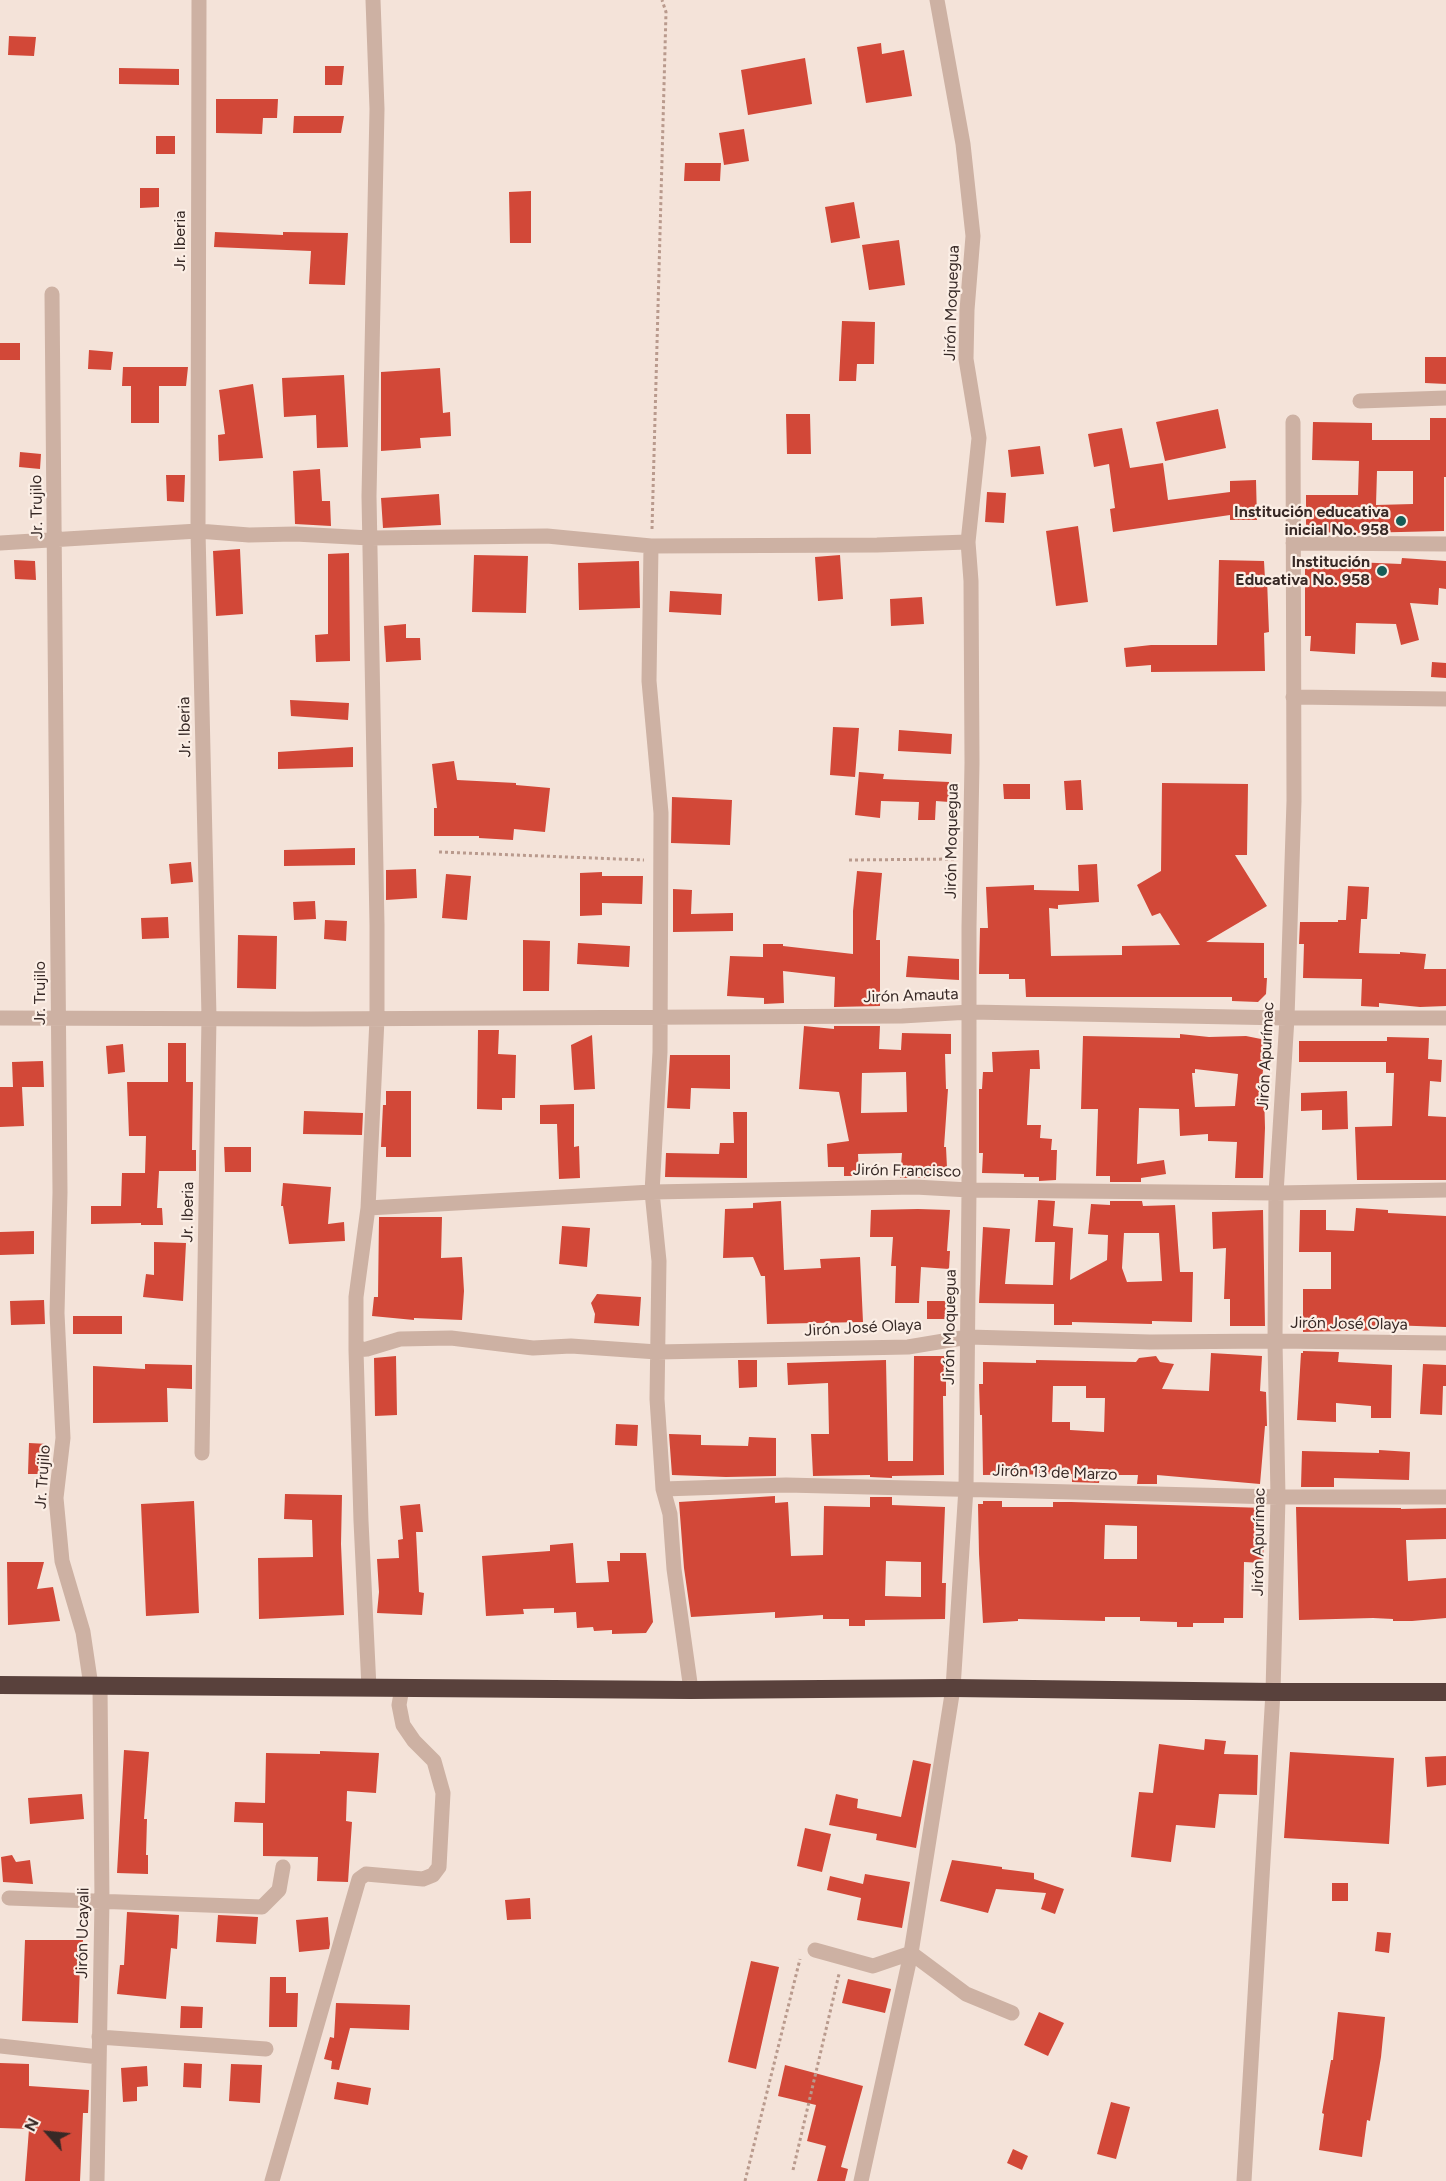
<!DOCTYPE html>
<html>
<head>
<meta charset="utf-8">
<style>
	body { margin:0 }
	#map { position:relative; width:1446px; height:2181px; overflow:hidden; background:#f4e3d9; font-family:Figtree,sans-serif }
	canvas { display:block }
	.north { position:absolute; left:18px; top:2103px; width:60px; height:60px; -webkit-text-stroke:4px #fbeee5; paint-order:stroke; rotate:297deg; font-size:16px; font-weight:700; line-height:24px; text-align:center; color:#372926 }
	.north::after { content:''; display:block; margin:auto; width:21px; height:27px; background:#372926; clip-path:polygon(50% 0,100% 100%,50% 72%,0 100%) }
</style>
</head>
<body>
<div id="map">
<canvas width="1446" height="2181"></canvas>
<div class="north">N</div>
</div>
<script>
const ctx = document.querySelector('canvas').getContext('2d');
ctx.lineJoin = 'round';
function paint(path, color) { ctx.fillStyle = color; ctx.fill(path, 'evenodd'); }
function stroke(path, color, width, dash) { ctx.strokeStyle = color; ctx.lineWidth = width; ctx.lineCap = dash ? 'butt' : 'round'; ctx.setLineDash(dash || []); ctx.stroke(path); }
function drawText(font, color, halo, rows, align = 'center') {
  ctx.font = font + ' Figtree,sans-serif'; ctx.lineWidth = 4.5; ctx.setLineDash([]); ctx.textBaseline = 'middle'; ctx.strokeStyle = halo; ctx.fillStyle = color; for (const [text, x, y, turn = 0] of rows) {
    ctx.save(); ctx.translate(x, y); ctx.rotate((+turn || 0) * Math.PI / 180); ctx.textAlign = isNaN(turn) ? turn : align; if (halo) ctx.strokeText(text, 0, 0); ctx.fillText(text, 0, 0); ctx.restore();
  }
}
const building = new Path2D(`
	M9,36L36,37L34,56L8,55Z
	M881,43L882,54L904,50L912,96L866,103L857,47Z
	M805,58L812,104L748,115L741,70Z
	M325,66H344L342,85H325Z
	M119,68L179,69V85L119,84Z
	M216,99H278L277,118H263L262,134L216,133Z
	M294,116H344L341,133H293Z
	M744,129L749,161L724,165L719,133Z
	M156,136H175V154H156Z
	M685,163H721L720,181H684Z
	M140,188H159V207L140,208Z
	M531,191V243H510L509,192Z
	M854,202L860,238L831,243L825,207Z
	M215,232L283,235V232L348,233L345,285L309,284L311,251L214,247Z
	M899,240L905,285L869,290L862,245Z
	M842,321L875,322L874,364H857L856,381H839Z
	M0,343H20V360H0Z
	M89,350L113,352L111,370L88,369Z
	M1425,357H1446V384L1425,383Z
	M123,367H188L186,386H159V423H131V386H122Z
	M440,368L443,413L450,412L451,436L420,438L421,448L381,451V372Z
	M344,375L348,447L317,448L316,415L284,417L282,378Z
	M253,384L263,458L219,461L218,435L225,434L219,390Z
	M1218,409L1226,448L1165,461L1156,422Z
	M786,414H810L811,454H787Z
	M1430,418H1446V477H1444V531L1357,533L1306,532V495H1358L1359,461L1312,460L1313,422L1372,423V440H1430ZM1377,471H1413V504L1376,505Z
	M1122,428L1130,468L1163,463L1168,500L1230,492V481L1256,480L1257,520H1230V515L1113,532L1110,509L1115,508L1109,464L1094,467L1088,434Z
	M1040,446L1044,474L1011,477L1008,450Z
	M20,452L41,454L40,469L19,467Z
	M320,469L322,501H330L331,526L295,524L293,471Z
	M166,475H185L184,502L167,501Z
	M987,492L1006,493L1004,523L985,522Z
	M439,494L441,525L383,528L381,498Z
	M1078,526L1088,602L1056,606L1046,531Z
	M240,549L243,614L216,616L213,551Z
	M349,553L350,661L316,662L315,635L328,634V554Z
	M474,555L528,556L526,613L472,612Z
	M840,555L843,599L818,601L815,557Z
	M1402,558L1446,561V589L1439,588L1438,605L1410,603L1419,640L1401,645L1396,624L1356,623L1355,654L1310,651L1311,636H1305V564L1353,562L1401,564Z
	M14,560L35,561L36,580L15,579Z
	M1219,560L1264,561L1265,579H1267L1269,632L1264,633L1265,671L1151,672V665L1126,667L1124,648L1151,645H1217Z
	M639,561L640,608L579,610L578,563Z
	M670,591L722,594L721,615L669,612Z
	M922,597L924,624L891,626L890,599Z
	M406,624V638H420L421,660L386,662L384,626Z
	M1432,662L1446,663V678L1431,677Z
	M290,700L349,703L348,720L291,716Z
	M833,727L859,728L855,777L830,775Z
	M899,730L952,734L951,754L898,751Z
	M353,747V767L278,769V752Z
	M454,761L457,780L516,783V785L550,788L545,832L514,829L513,840L479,838V836H434V808H437L432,764Z
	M859,772L884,774L883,779L949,782V802L936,801L935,820H918L919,802L881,801L880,818L855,815Z
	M1081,780L1083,810H1066L1064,781Z
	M1162,783L1248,784L1247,855H1235L1267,906L1206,942L1264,943V978H1267L1266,994L1258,1002L1232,1001V997H1026L1025,979H1009V974H979L980,928H988L986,887L1034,885V890L1079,891L1078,865L1097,864L1099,902L1058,905V909L1049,908L1051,956L1122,955V946L1180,945L1160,913L1152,916L1137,885L1161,871Z
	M1003,784H1030V799H1004Z
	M672,797L732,800L730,845L671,843Z
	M355,848V865L284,866V850Z
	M191,862L193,882L171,884L169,864Z
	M416,869L417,898L386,900V870Z
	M857,871L882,873L876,940H880V1006L834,1007L835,977L783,971L784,1003L764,1004V998L727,996L730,956L763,957V944H783V946L853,954V911Z
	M602,872V876H643L642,904L602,903V915L580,916V873Z
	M446,874L471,876L467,920L442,918Z
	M1348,886L1369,887L1367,919H1361L1359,953L1400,954V952L1426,954L1424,969H1446V1006L1420,1007L1379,1003V1007L1361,1006L1362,979L1303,978L1304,944H1299L1300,922H1338V920H1346Z
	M673,889L692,890L691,914L733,913V931L673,932Z
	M315,901L316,919L294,920L293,902Z
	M168,917L169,938L142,939L141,918Z
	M325,920L347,921L346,941L324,939Z
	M238,935L277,936L276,989L237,988Z
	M523,940L550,941L549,991H523Z
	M578,943L630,946L629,967L577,964Z
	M908,956L959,959V980L906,977Z
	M804,1026L834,1029V1026H880L879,1049L901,1050L902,1033L951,1034V1054H945L946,1089H948L944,1147H946L947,1168L942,1178H900L902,1153L858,1154L859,1176H844V1167H828L827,1144L849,1141L839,1092L799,1089ZM906,1072L907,1112L861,1113L862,1073Z
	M478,1030H499L498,1054L516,1055L515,1098H502V1110L477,1109Z
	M1180,1034L1209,1037L1246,1036L1266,1040L1261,1090H1264L1265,1128L1263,1178H1235L1237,1142L1208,1141V1134L1180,1136L1179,1109L1139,1108L1137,1164L1164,1160L1166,1174L1141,1178V1182H1110V1176H1096L1098,1109H1081L1083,1036L1180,1038ZM1195,1069L1238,1074L1235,1106L1195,1107L1192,1073H1195Z
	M592,1035L595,1089L574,1090L571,1045Z
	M1387,1037L1429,1038L1428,1059L1442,1060L1441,1082L1430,1081L1428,1116L1446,1117V1180H1357L1355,1127L1392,1126L1394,1073H1386V1062H1299V1041H1387Z
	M168,1043H186V1082H193L192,1150H196V1171H159L157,1208H162L163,1225H141V1223L91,1224V1206H121L122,1173H145L146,1136H129L127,1082H168Z
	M123,1044L125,1072L108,1074L106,1046Z
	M1039,1050L1040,1069H1030L1027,1125H1041L1040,1138L1052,1139L1051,1150H1057L1056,1180L1039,1181V1177H1024V1174L982,1173L983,1153H979V1089H982L983,1072H993L992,1052Z
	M670,1055H730V1089L691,1088L690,1109L667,1108Z
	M43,1061L44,1087H22L24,1126L0,1127V1087H13L12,1062Z
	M386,1091H411V1157H386V1147H381L383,1105H386Z
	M1347,1091L1348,1129L1322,1130V1110L1301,1111V1093Z
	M574,1104V1147L579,1146L580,1178L559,1179L557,1124H540V1105Z
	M304,1111L363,1113L362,1135L303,1134Z
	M733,1112H747V1178L665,1177L666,1153L719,1154L720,1143H734Z
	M224,1147H251V1172H225Z
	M283,1183L331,1187L328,1224L344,1222L345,1241L289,1244L283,1206H281Z
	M1038,1200L1055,1201L1053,1226L1073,1228L1070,1280L1107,1260L1108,1235L1088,1234L1091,1204L1110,1205V1201H1142L1143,1206L1175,1205L1180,1272H1193L1192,1322L1152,1321V1324L1072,1322V1325H1054V1304L979,1303L983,1227L1010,1229L1005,1284L1053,1285L1055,1242H1035ZM1124,1233H1159L1162,1281L1127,1282L1122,1268Z
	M781,1201L784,1270L821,1268L820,1259L860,1257L863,1322L767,1324L765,1276H761L753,1257L723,1258L725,1209L753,1208V1203Z
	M1356,1208L1388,1210V1213L1446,1216V1327L1387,1325V1330L1303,1332V1289H1331V1252H1299L1300,1210H1326V1230L1354,1231Z
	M918,1209L950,1210L947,1251H950L949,1269L921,1267L919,1303H895L896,1266H891L893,1237H870L871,1210Z
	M1263,1210L1265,1326H1230V1299H1224L1226,1248L1213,1249L1212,1212Z
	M379,1217H442L441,1258L462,1257L464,1291L462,1320L414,1318V1320L372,1316L374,1297H378Z
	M562,1226L590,1228L587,1267L559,1264Z
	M34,1231V1254L0,1255V1232Z
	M154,1242L186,1243L183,1301L143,1297L146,1274L154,1275Z
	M597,1294L641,1297L639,1326L594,1323L595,1314L591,1303Z
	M44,1300L45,1324L11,1325L10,1301Z
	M927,1301H946V1319H927Z
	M73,1316H122V1334H73Z
	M1303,1351L1339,1352L1338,1362L1392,1365L1391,1418H1371V1406L1336,1403V1422L1297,1420L1301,1353H1303Z
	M1211,1353L1262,1356L1260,1391L1266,1392L1267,1426H1265L1260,1484L1157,1475V1484H1137L1138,1475H1100L1099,1483L1072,1482V1474L983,1475L982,1415H980L979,1384H983V1362L1036,1363V1360L1136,1362L1139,1358L1156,1356L1160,1362L1174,1364L1162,1389L1209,1391ZM1053,1386H1086V1398H1105L1104,1432L1070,1430V1422H1052Z
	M396,1356L397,1415L375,1416L374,1358Z
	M914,1356H949L948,1376H946V1396H943L944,1475L892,1476V1478L870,1477V1475L813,1476L811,1434H829L828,1383L788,1385L787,1363L886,1360L888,1461H913Z
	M738,1360H757V1387L739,1388Z
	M145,1364L192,1365V1389L167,1388L168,1422L93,1423V1366L145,1369Z
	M1423,1364L1446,1365V1386H1443L1442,1415L1420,1414Z
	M616,1424L638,1425L637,1446L615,1445Z
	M669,1434L701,1435V1445L748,1446L749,1437L776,1438V1476L726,1477L672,1475Z
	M29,1443L48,1444L47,1474H28Z
	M1379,1450L1410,1452L1409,1480L1334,1478V1487H1301L1302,1451L1379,1453Z
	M285,1494L342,1495L341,1544L344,1615L259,1619L258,1558L313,1557L312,1520L284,1519Z
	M775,1496V1503L788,1502L791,1556L823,1555L824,1506L870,1507V1497H892V1505L945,1507L942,1583H946L945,1619L865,1620V1626H849V1619H823V1615L775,1618V1612L691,1617L684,1568L679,1502ZM886,1561L921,1562V1597L885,1596Z
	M194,1501L199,1613L146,1616L141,1504Z
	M983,1501H1002V1507H1053V1502H1071L1265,1508L1263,1563L1244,1562L1243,1618H1224V1623H1193V1627H1177V1622L1140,1621V1617H1105V1621L1018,1619V1621L983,1623L979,1554L978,1504H983ZM1105,1525L1137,1526V1559H1104Z
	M420,1504L423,1532H416L419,1592L424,1593L422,1615L377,1613L379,1592L377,1559L399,1558L398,1540L403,1539L400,1506Z
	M1296,1507L1401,1508V1509L1446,1508V1539L1406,1540L1408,1581L1446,1578V1618L1412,1621H1393V1619L1373,1618L1299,1620Z
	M573,1543L576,1583L609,1582L607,1561H620V1553H646L653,1622L646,1633L612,1634V1630L594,1631L593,1627L577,1628L576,1612L554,1613V1608L523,1609L524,1614L486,1616L482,1556L550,1551V1545Z
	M7,1562H44L37,1589L53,1587L60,1621L8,1625Z
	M1205,1739L1226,1741L1224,1754L1258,1755L1257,1795L1219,1794L1215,1828L1176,1825L1171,1862L1131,1857L1139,1792L1153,1793L1159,1744L1204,1750Z
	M124,1750L149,1752L144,1819H147L146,1855H148V1874L117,1873Z
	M320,1751L379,1753L376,1793L347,1791L346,1821L352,1822L348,1882L317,1881L318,1857L263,1856V1823L234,1822L235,1802L265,1803L266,1753L320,1754Z
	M1290,1752L1394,1758L1389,1844L1284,1838Z
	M1446,1756V1785L1427,1787L1425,1757Z
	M913,1760L931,1764L916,1848L876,1840L877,1834L829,1825L836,1794L858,1799L857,1808L901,1817Z
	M82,1794L84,1819L30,1824L28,1798Z
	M805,1828L831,1834L822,1872L797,1866Z
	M12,1855L16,1862L30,1860L33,1884L3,1882L1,1857Z
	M952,1860L1002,1867V1869L1034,1873V1879L1064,1889L1055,1914L1041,1909L1046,1893L996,1889L988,1913L940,1901Z
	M865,1874L910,1882L902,1928L857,1920L861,1898L827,1890L830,1876L863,1884Z
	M1332,1883H1348V1901H1332Z
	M530,1898L531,1919L507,1920L505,1900Z
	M127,1912L179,1915L177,1949L171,1948L166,1999L117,1994L120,1965H124Z
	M218,1915L258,1917L256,1944L216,1942Z
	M328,1917L330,1944L329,1949L299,1952L296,1920Z
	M1377,1932L1391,1933L1389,1953L1375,1951Z
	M25,1940H83V1963H80L78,2023L22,2021Z
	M751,1961L779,1967L756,2069L728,2062Z
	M270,1977H286V1993H298L297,2027H269Z
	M848,1979L891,1989L885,2013L842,2003Z
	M336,2003L410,2005L409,2030L350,2028L339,2070L331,2069L332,2061L324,2059L330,2037L334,2038Z
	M181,2006L203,2007L202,2028H180Z
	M1039,2012L1064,2023L1048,2056L1024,2045Z
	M1338,2012L1385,2017L1381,2057L1370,2121L1367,2120L1362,2157L1319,2150L1324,2114L1322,2113L1331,2060H1333Z
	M0,2063L29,2064V2086L89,2090L88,2113H83L80,2181H25L29,2129L0,2128Z
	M184,2063L202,2064L201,2088L183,2087Z
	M231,2064L262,2065L260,2103L229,2101Z
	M785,2065L863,2086L841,2167L848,2169L845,2181H817L826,2146L807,2141L816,2105L778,2096Z
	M147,2066L148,2086L137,2087V2101L123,2102L121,2068Z
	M337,2082L371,2088L368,2105L334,2099Z
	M1111,2102L1130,2107L1116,2159L1097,2154Z
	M1013,2149L1028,2156L1022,2170L1007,2163Z`);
const path = new Path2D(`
	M652,529L666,12L662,0
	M439,852L644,860
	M849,860L954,859
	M793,2170L839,1974
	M745,2181L800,1959`);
const minor = new Path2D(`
	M199,0L198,531L209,1017L202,1453
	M52,294L60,1192L57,1313L63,1438L56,1498L62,1561L83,1632L91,1686
	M1360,401L1446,398
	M0,543L198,531L249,535L295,534L370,538L547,536L651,546
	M1293,543L1446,544
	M1293,697L1446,699
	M0,1018L307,1019L902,1016L970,1012L1287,1018H1446
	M368,1208L652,1192L915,1187L969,1190L1276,1193L1446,1190
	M356,1350L367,1349L400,1339L451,1338L533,1348L571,1346L657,1352L908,1347L968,1337L1150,1342L1275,1341L1446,1343
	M663,1489L786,1485L1278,1497H1446
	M369,1688L361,1521L356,1350V1297L368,1208L377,1019V925L369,496L377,109L373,0
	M691,1690L674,1569L670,1514L663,1489L657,1399L659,1261L652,1192L660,1052L661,813L649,681L651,546L877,545L968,542
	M9,1898L262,1907L279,1890L283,1867
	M815,1950L873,1966L911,1953L966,1994L1012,2013
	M99,2037L266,2049
	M0,2046L99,2057
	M97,2181L102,1901L100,1686
	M272,2181L359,1879L366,1874L423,1879L433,1875L439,1867L443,1793L434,1761L414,1741L403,1725L399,1705L402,1688
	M861,2181L911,1953L953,1688L966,1488L969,1190V927L972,763L971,581L968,542L979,438L966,359L967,310L973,236L963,144L937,0
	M1244,2181L1273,1692L1278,1497L1275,1341L1276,1193L1287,1018L1294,801L1293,422`);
const highway = new Path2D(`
	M0,1685L691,1690L953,1688L1273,1692H1446`);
const markers = [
	[1401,521,6,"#175d58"],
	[1382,571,6,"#175d58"]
];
const streetNames = [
	["Jr. Iberia",180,241,-90],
	["Jirón Moquegua",952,303,-88],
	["Jr. Trujilo",37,507,-91],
	["Jr. Iberia",185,727,-91],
	["Jirón Moquegua",952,841,-89],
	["Jr. Trujilo",40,993,-90],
	["Jirón Amauta",911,996,-2],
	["Jirón Apurímac",1266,1056,-87],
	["Jirón Francisco",907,1171,1],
	["Jr. Iberia",188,1212,-89],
	["Jirón José Olaya",1349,1324,1],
	["Jirón Moquegua",950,1327,-89],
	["Jirón José Olaya",863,1328,-3],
	["Jirón 13 de Marzo",1055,1473,2],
	["Jr. Trujilo",43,1477,-86],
	["Jirón Apurímac",1259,1542,-89],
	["Jirón Ucayali",83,1933,-89]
];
const poiNames = [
	["Institución educativa",1389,512],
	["inicial No. 958",1389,530],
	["Institución",1370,562],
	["Educativa No. 958",1370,580]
];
paint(building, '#d24838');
stroke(path, '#b99a8d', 3, [3, 3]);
stroke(minor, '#cdb1a3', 15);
stroke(highway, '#59413c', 18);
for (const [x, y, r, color] of markers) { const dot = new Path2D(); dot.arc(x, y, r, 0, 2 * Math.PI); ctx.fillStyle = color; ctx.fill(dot); stroke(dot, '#fbeee5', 2); }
drawText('16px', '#372926', '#fbeee5', streetNames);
drawText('bold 16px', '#372926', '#fbeee5', poiNames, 'right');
</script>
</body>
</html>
